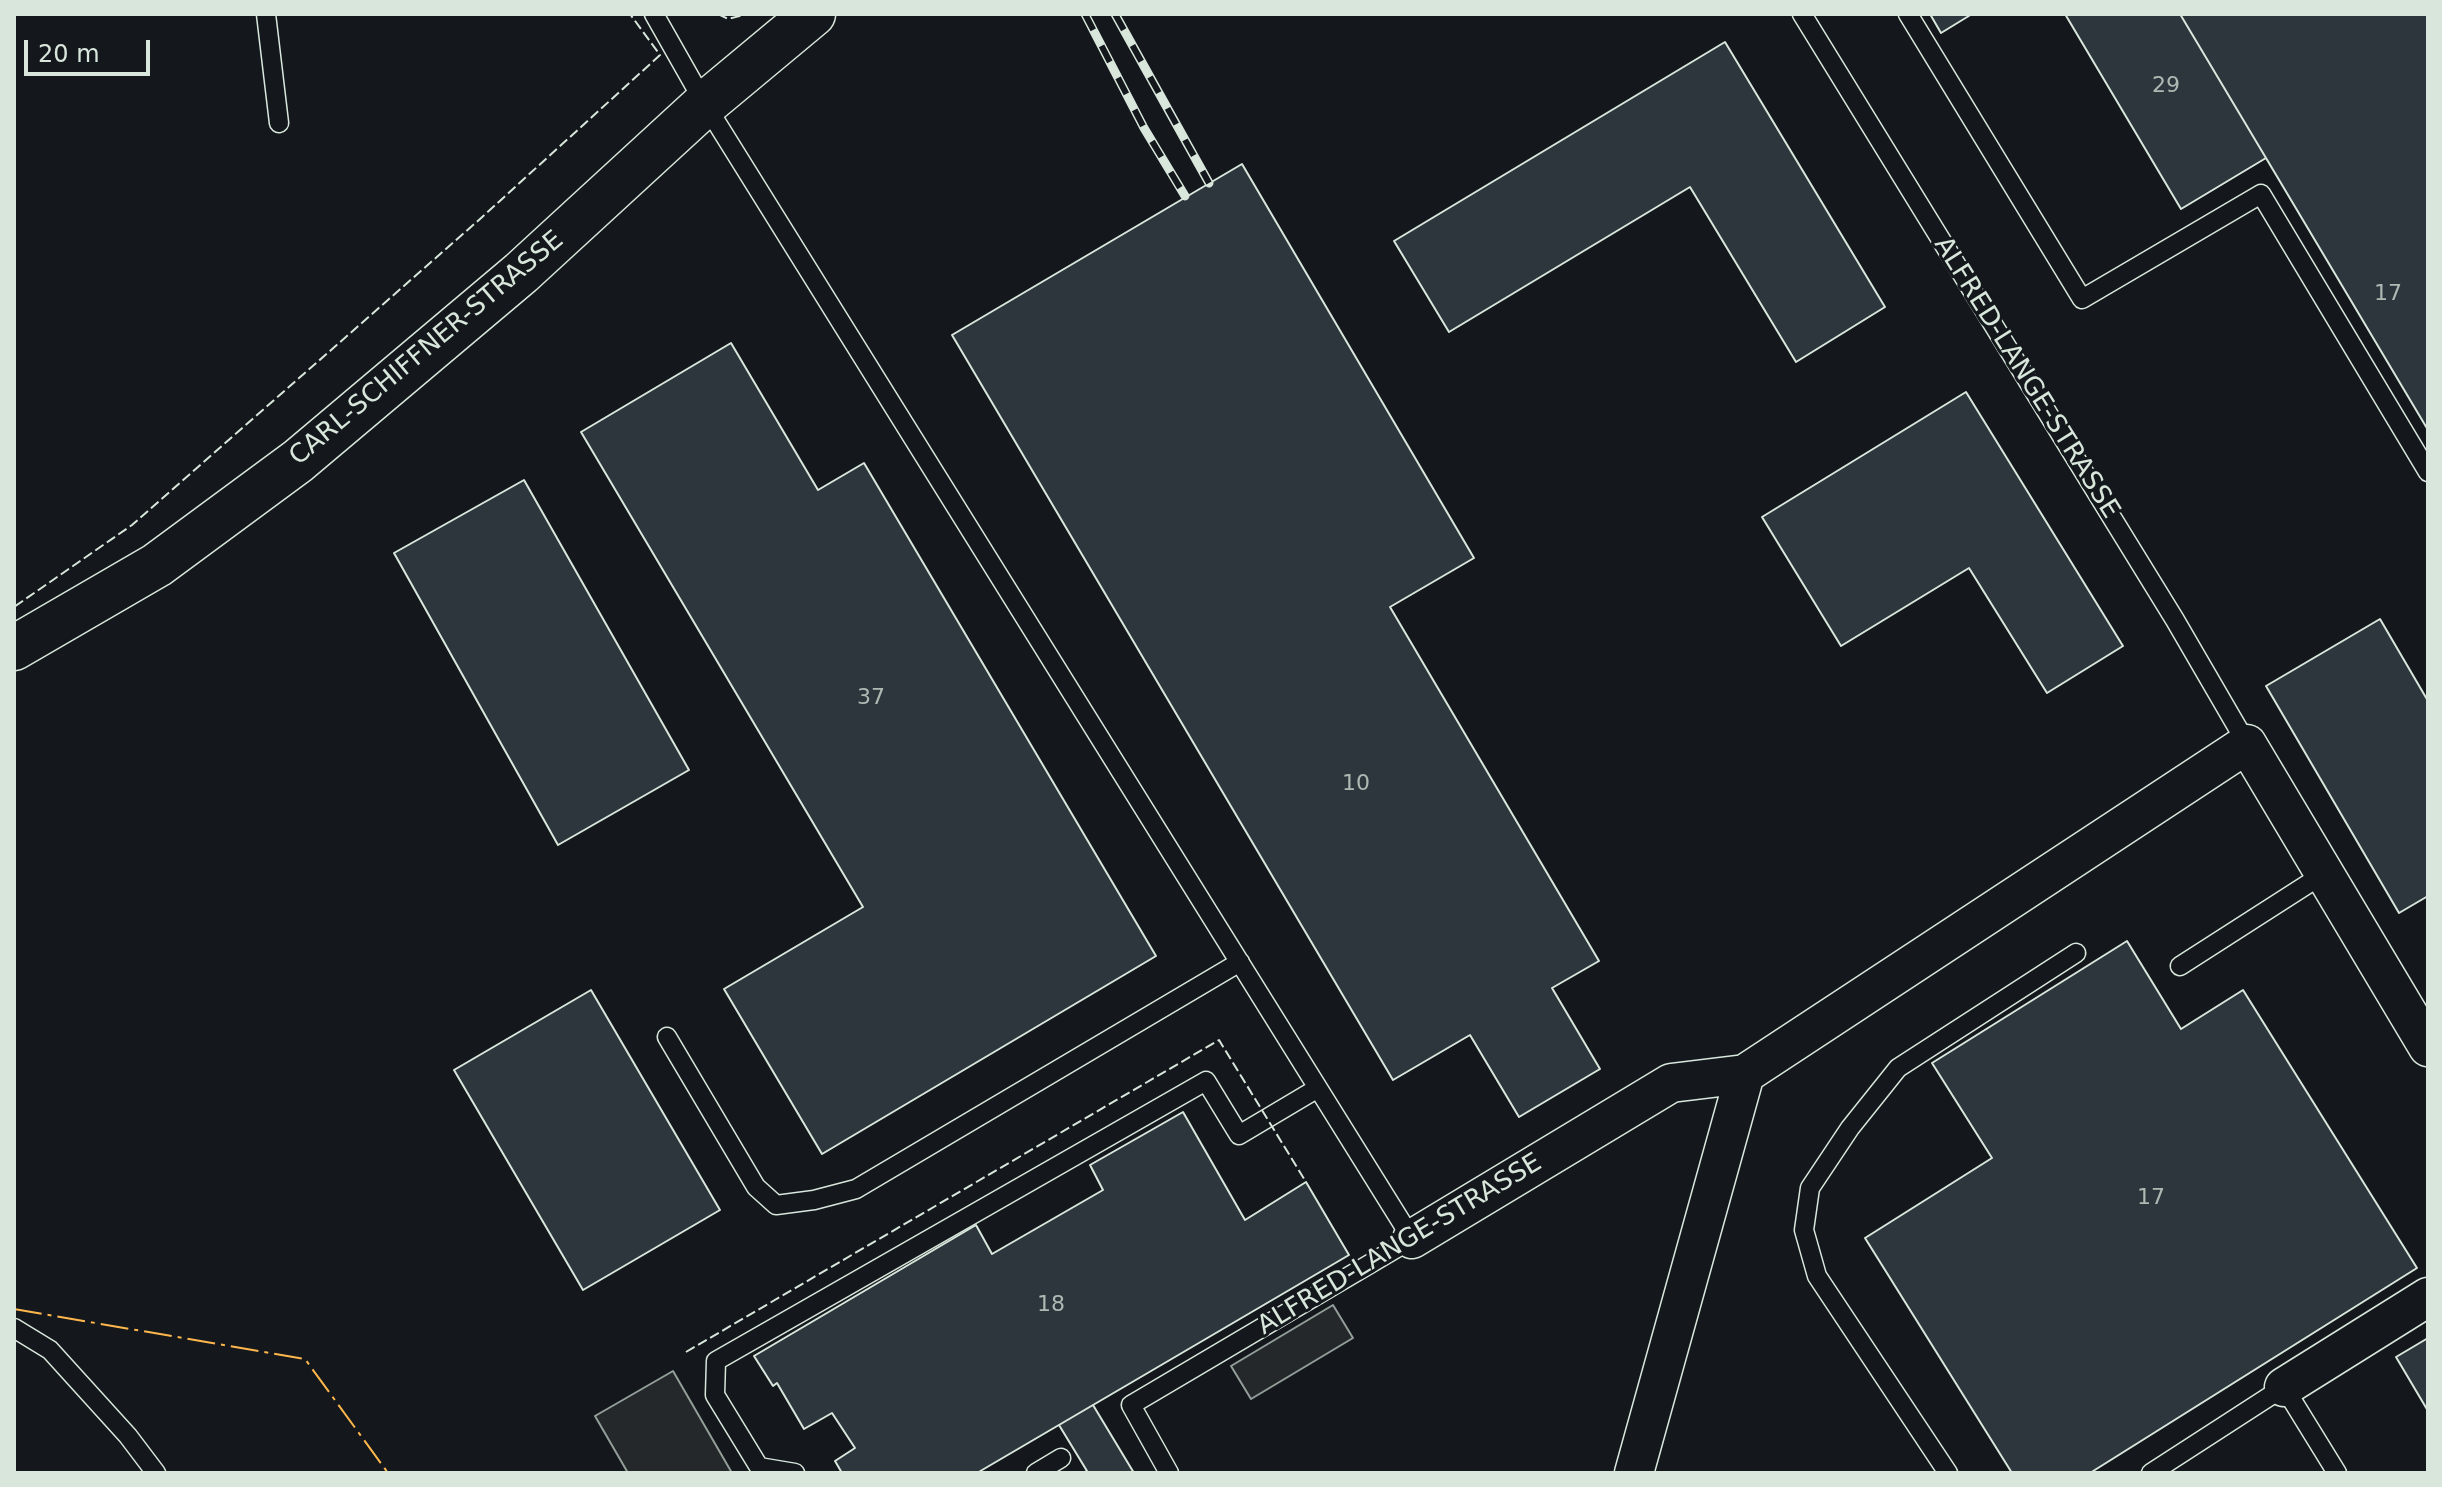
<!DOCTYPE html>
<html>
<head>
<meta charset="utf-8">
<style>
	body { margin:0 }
	#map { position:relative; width:2442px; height:1487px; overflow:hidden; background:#14181c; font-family:"DejaVu Sans",sans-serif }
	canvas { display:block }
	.frame { position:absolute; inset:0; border:16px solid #d8e6dc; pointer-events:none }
	.scale { position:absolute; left:24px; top:40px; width:126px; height:36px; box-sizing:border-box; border:4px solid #d8e6dc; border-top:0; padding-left:10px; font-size:24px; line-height:28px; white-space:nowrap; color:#d8e6dc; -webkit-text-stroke:6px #14181c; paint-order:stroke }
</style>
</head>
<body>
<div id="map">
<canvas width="2442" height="1487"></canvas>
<div class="frame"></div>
<div class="scale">20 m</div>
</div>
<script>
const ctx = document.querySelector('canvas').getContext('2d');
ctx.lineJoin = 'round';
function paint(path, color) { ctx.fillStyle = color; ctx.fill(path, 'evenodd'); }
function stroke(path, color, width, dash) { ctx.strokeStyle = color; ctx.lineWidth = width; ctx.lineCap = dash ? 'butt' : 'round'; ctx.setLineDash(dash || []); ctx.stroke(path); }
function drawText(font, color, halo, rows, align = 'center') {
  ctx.font = font + ' "DejaVu Sans",sans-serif'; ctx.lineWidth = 6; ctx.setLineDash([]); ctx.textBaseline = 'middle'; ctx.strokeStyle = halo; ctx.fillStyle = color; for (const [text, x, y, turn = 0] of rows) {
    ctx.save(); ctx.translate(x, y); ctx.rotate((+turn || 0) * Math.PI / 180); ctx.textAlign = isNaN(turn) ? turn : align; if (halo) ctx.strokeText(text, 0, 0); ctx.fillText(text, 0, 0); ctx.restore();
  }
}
const parking = new Path2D(`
	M1333,1305L1353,1338L1251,1399L1231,1366Z
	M673,1371L732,1473H628L595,1416Z`);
const building = new Path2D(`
	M1930,14H1972L1941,33Z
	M2065,14H2180L2266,158L2181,209Z
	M2180,14H2428V430L2266,158Z
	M1725,42L1885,307L1796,362L1690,187L1449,332L1394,241Z
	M1242,164L1474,558L1390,607L1599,961L1552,988L1600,1069L1519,1117L1470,1035L1393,1080L952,335Z
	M731,343L818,490L864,463L1156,956L822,1154L724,989L863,907L581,432Z
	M1966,392L2123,646L2047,693L1969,568L1841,646L1762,517Z
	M524,480L689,770L558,845L394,553Z
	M2380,619L2428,701V896L2399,913L2266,686Z
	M2127,941L2181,1029L2243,990L2417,1268L2090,1473H2012L1865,1238L1992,1158L1932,1063Z
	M591,990L720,1210L583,1290L454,1070Z
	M1183,1112L1245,1220L1306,1182L1349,1255L977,1473H842L835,1461L855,1448L832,1413L804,1429L777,1383L773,1386L754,1356L976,1225L992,1254L1103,1190L1090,1165Z
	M2428,1338V1411L2396,1357Z
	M1093,1405L1134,1473H1083L1087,1471L1059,1425Z`);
const lane = new Path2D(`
	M266,14L279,123
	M654,14L705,104L1412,1239L1131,1405L1169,1473
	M1802,14L2175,620L2247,744
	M1908,14L2082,299L2261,194L2428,472
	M2180,966L2325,873
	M667,1037L756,1187L776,1205L814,1200L856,1189L1240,962
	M14,1328L50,1350L128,1436L156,1473
	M795,1473L759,1467L715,1395L716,1361L1206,1081L1239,1135L1318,1088
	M1036,1473L1061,1458
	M1948,1473L1817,1276L1804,1230L1810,1188L1850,1128L1898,1068L2076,953
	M2151,1473L2284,1387L2337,1473`);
const street = new Path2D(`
	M1412,1239L1671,1083L1745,1074L2247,744L2428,1047
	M2284,1387L2428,1297
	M1634,1473L1745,1074`);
const secondary = new Path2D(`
	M14,648L157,565L298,461L521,273L705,104L813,14`);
const rail = new Path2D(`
	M1085,14L1144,128L1185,196
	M1115,14L1209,183`);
const fence = new Path2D(`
	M718,14L728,19L748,14
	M14,468V607L132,525L480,219L660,55L630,14
	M686,1352L1219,1040L1306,1182`);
const power = new Path2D(`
	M14,1309L305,1359L388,1473`);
const numberNames = [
	["29",2166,86],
	["17",2388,294],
	["37",871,698],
	["10",1356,784],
	["17",2151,1198],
	["18",1051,1305]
];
const streetNames = [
	["CARL-SCHIFFNER-STRASSE",427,349,-40],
	["ALFRED-LANGE-STRASSE",2026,378,58],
	["ALFRED-LANGE-STRASSE",1400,1245,-31]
];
paint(parking, '#24282b');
stroke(parking, '#939e99', 2);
paint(building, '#2c363c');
stroke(building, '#d8e6dc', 2);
stroke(lane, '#d8e6dc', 21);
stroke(street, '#d8e6dc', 41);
stroke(secondary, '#d8e6dc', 47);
stroke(lane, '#14181c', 18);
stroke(street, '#14181c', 38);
stroke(secondary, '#14181c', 44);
stroke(rail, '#d8e6dc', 9);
stroke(rail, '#14181c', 6, [18]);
stroke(fence, '#d8e6dc', 2, [10, 4]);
stroke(power, '#ffb74d', 2, [28, 6, 4, 6]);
drawText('22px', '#adbab4', null, numberNames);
drawText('26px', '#d8e6dc', '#14181c', streetNames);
</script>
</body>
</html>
